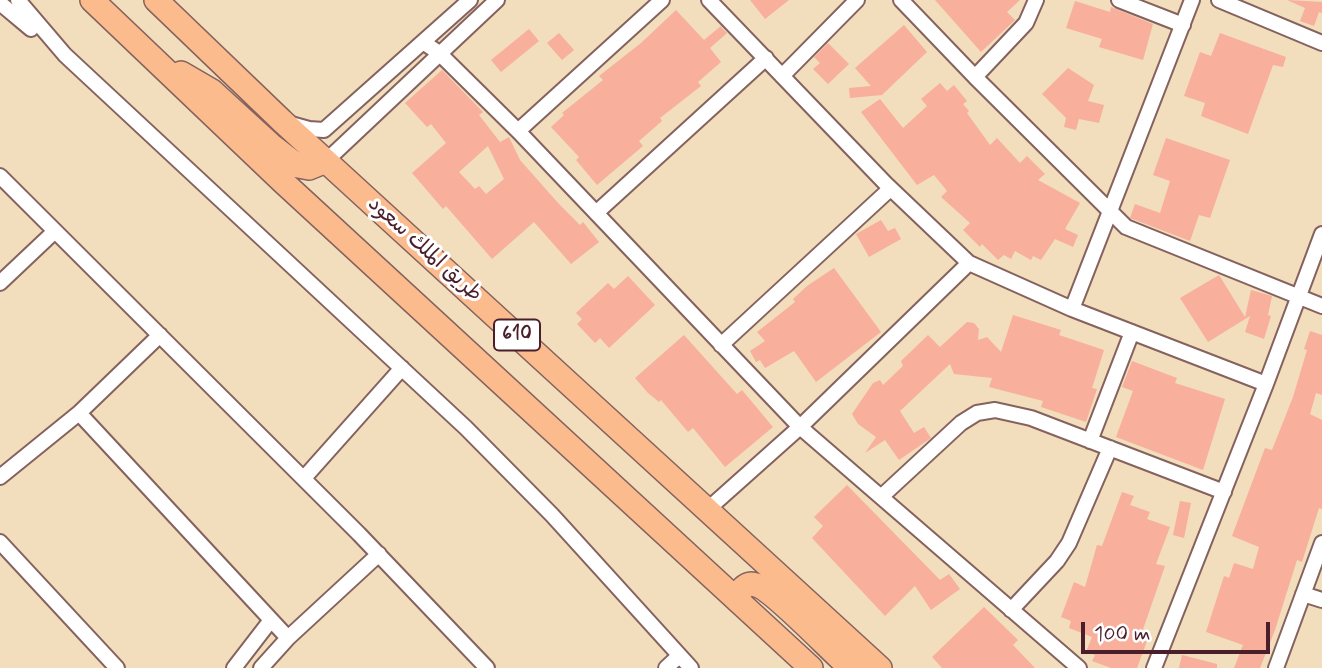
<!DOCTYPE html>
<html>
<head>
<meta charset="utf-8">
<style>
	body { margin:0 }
	#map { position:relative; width:1322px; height:668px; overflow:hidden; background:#f2ddbd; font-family:Mynerve,sans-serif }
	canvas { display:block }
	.scale { position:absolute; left:1081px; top:622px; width:189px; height:32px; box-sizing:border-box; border:4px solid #4a1f2b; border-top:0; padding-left:9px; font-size:21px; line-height:24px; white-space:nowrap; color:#4a1f2b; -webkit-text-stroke:5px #fff; paint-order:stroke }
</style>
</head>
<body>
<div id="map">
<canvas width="1322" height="668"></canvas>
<div class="scale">100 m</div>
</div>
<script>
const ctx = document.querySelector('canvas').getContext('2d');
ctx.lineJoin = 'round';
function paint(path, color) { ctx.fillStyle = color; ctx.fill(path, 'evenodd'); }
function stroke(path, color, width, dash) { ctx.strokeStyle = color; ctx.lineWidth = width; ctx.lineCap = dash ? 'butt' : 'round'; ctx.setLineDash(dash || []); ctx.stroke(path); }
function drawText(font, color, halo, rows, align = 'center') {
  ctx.font = font + ' Mynerve,"Playpen Sans Arabic",sans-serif'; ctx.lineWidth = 6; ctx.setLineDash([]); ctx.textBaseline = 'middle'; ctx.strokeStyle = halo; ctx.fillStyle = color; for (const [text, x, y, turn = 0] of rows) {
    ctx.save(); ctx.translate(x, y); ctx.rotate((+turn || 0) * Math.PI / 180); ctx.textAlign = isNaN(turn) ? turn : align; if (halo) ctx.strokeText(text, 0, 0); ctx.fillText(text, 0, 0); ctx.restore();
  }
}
const building = new Path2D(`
	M750,0H789L765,19Z
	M935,0H1020L1007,12L1015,20L981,52Z
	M1287,0L1322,2V13L1319,12L1314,26L1300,21L1305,8Z
	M1075,1L1110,12L1111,7L1153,24L1143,60L1099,47L1102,39L1066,28Z
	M676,10L704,40L721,26L722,28L727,33L710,48L721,62L698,82L701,86L660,118L662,121L639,141L643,146L597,185L576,160L579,157L551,127L564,115L562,113L603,80L599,76L641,43Z
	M904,25L927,52L882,95L850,98L849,88L871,86L855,68Z
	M529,29L539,41L501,72L491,60Z
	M559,33L574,50L562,60L547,43Z
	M1220,33L1286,57L1283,67L1273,65L1248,134L1201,116L1205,103L1184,96L1200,52L1211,56Z
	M828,43L849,64L828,84L813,69L820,63L814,57Z
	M1068,68L1094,85L1088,101L1104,105L1099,123L1079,119L1076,130L1064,127L1066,118L1042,94Z
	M442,70L483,112L479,115L500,142L509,137L520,160L559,204L580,225L583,222L599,242L571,264L534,222L492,259L446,206L443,209L412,173L446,143L431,124L427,127L405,103ZM488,146L504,179L486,194L479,186L475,189L459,172Z
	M940,83L947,91L954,85L967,101L963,104L969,111L967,113L990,145L997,138L1020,163L1027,156L1045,174L1038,180L1080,203L1065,229L1078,235L1073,247L1055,239L1041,260L1033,256L1031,260L1015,251L1011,259L1004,255L998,260L982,244L980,247L963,230L970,223L941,197L947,191L934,175L917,185L861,112L880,99L903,128L927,106L921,99Z
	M1166,138L1230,160L1210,218L1199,215L1190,241L1130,218L1135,204L1160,213L1170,181L1153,175Z
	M881,220L888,231L895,228L901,239L869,257L856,234Z
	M834,268L881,332L816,382L794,351L765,368L760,360L756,362L750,351L765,341L757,332L795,302L793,299L807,286Z
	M1219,275L1245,317L1251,290L1272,296L1268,315L1271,316L1264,339L1245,332L1250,316L1208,342L1180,298Z
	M628,276L655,305L609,348L600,338L595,343L577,324L582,319L576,313L608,283L614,289Z
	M1013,315L1061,330L1059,335L1104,350L1092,388L1097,389L1086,422L1041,407L1043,401L989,387L992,378L954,374L950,364L900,411L914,433L924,427L931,438L899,460L885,440L865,453L876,437L858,424L852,414L873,383L880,380L883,385L903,366L901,361L928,335L940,347L967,322L974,323L979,329L978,340L987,337L1001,352Z
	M1310,331L1322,335V395L1316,393L1310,414L1322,420V509L1319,508L1302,562L1297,560L1275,630L1260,668H1234L1243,645L1206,632L1224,576L1229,578L1234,563L1253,569L1259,547L1232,536L1265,448L1272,450L1293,397L1307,350L1304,349Z
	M684,335L737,394L742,390L773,427L725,467L693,428L688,432L661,400L659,402L648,393L635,378Z
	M1132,361L1177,378L1175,383L1225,399L1203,470L1116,437L1133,391L1122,387Z
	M847,485L940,580L949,574L960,589L931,610L915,586L885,616L812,538L823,526L814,517Z
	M1122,492L1134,496L1130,505L1150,512L1147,519L1170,527L1156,564L1165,566L1140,638L1147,641L1137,668H1111L1092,661L1095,655L1086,652L1092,637L1069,628L1071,621L1061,617L1074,582L1085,587L1097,545L1102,546Z
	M1180,501L1191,503L1184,538L1173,535Z
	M984,607L1018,640L1013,645L1035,668H942L932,657Z
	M1182,655L1217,664V668H1179Z`);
const minor = new Path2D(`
	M18,0L65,55L466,428L552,515L691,668
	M709,0L886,184L969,263L1072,309L1266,384
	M901,0L975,77L1126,227L1322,306
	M1119,0L1183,25
	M1219,0L1322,43
	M0,3L31,29
	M423,42L439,53L518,131L800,427L1079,668
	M782,76L857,0
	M975,77L1026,23L1036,0
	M291,124L309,129L324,130L470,0
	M518,131L662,0
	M326,161L497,0
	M0,176L359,534L487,668
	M596,213L766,58
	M0,283L55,231
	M1072,309L1192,0
	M721,345L890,189
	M79,413L288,638
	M1090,441L1132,332
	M0,477L79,413L160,335
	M304,478L402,368
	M881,497L961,423L977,413L995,410L1031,418L1224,492
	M707,510L800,427L969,263
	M0,542L117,668
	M1303,594L1322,600
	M1011,610L1057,561L1069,543L1110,448
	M234,668L271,620
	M261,668L288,638L379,554
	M666,668L679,656
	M1154,668L1266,384L1322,234
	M1276,668L1322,543`);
const primary = new Path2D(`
	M92,0L283,182L811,668
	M156,0L282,121L880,668
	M181,73L212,91L271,145L298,166L309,168L326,161
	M737,600C739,591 746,581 756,585C772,589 828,648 844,662L858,668`);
const shields = [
	[517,335,46]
];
const shieldNames = [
	["610",517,335]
];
const streetNames = [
	["طريق الملك سعود",424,250,42]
];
paint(building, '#f8af9c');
stroke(minor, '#85625e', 18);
stroke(primary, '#85625e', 26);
stroke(minor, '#fff', 14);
stroke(primary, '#fbbb8d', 23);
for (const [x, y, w] of shields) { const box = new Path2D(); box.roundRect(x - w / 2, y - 15.5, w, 31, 5); ctx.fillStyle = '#fff'; ctx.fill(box); stroke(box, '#4a1f2b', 2); }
drawText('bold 19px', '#4a1f2b', null, shieldNames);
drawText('21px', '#4a1f2b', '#fff', streetNames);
</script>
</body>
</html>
